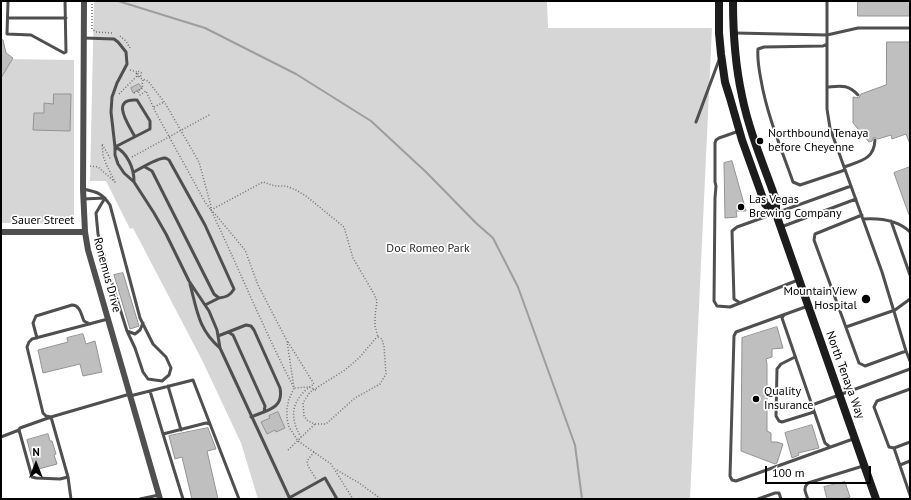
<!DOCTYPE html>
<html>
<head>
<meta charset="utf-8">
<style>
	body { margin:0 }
	#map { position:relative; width:911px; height:500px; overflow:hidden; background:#fff; font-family:"PT Sans",sans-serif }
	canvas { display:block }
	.frame { position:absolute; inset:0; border:2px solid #000; pointer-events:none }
	.north { position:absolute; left:16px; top:444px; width:40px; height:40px; -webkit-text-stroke:3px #fff; paint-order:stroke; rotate:0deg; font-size:11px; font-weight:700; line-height:16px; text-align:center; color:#000 }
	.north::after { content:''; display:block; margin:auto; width:14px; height:18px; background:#000; clip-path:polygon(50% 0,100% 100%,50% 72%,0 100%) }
	.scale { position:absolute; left:765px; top:466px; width:106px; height:18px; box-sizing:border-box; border:2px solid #000; border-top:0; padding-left:5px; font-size:12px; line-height:14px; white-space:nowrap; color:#000; -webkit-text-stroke:3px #fff; paint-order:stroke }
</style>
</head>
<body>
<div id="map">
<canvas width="911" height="500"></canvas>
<div class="frame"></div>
<div class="north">N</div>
<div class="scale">100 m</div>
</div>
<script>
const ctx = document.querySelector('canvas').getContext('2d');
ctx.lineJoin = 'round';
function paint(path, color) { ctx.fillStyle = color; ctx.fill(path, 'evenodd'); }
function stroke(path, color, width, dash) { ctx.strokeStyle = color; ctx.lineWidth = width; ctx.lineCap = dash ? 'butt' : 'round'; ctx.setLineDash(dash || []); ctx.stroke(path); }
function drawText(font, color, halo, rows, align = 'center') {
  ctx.font = font + ' "PT Sans",sans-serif'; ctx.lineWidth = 3.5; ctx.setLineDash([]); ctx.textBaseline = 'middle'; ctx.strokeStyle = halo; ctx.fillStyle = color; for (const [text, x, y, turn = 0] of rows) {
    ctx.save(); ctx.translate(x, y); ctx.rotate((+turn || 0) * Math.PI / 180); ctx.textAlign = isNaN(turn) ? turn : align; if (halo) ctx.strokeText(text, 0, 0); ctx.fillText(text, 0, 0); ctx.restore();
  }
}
const green = new Path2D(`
	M94,1H547L548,28H712L690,499H258L241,443L202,360L133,228L130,229L106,181H90Z
	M1,59L74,60V224L1,223Z`);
const stream = new Path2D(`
	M118,1L205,28L296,74L371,121L426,172L476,223L493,238L518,287L575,445L582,499`);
const building = new Path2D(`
	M858,1H910V16H858Z
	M3,40L6,53L13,58L1,78V41Z
	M887,42H910V144L906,134L892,139L891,135L878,139L874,137L872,141L869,142L853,123V97L859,98L861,94L886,85Z
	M139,84L142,88L133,93L131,88Z
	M54,94H71L70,131L33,130L34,113H44V103L53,104Z
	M732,161L746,211H736L737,217L725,218L724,163Z
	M910,167V214L909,215L894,173Z
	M123,273L139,326L130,329L114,275Z
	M777,327L783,348L772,349V357L766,359L767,364V431L771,433V442H777L783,444L777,463L775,464L741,451L742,338Z
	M83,334L86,344L95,341L102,372L83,376L80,364L43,373L38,350L68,342L67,338Z
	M278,412L285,428L276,432L275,430L267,434L261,422L270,418L269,416Z
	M812,425L819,448L798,453L799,455L792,458L785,433Z
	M208,428L216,449L207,451L218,499H192L182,457L175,459L169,436Z
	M48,434L50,441H52L56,454L54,455L57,464L35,470L27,440Z
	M845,482L850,497L844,499H827L824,487Z`);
const path = new Path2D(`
	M92,1V29L96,32L113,33
	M120,36L126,41L130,48
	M130,70L137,72L140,78L148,81L165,103L199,162L211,206V210L215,214L245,250L258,285L287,341L294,388L289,399L287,408V419L289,427L298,441L331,464L353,499
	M136.5 74a2.5 2.5 0 1 1 5 0a2.5 2.5 0 1 1-5 0Z
	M143,80L142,85L143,88L138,91L140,95L146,91L155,111L205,202L211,210
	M134,93L138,91
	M119,94L137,76
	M154,107L164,102
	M132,157L211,114
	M90,166L98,167L115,182L106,164L103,156L102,144L111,160
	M378,337L382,339L384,347L386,374L380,384L355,398L326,424H315L308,421L304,416L303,403L310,392L345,370L359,358L376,338Z
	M288,342L314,384C292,398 288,416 301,437
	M316,390L309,387L294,388C264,330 239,269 211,210L263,182L275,186H286L296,190L306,196L344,227L353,258L374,294L377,301L375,316V326L378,337
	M288,450L315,424
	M314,452L307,461L308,466L316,479
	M337,470L359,483L381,499`);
const lane = new Path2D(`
	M8,1L7,34L31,35L64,53L66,52L65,1
	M827,1V109L830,128L882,272L906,351
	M8,18H66
	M735,33L827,35L858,28H910
	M84,38L114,39L118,42L126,52L127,64L117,83L112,97L111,112L115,147V155L118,164L124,173L134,182L154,213L166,234L189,281L209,311L217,330L220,348L290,499
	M827,44L823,46L764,47L758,49C757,60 759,69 761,80C767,115 781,148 793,182L800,185L845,170
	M827,87C841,86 848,84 858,95
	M696,122L719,60
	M739,131L719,138L716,140L715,143V182L716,186L715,198L714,301L717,306L730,307L798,280
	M115,147L150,129V121L137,100C110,98 128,124 134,135V137
	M115,147C127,152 134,168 134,181
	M844,167C860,161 874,160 875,140
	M134,172C141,168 156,159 164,158C167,158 167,159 169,160L205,225L234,289C230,296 226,297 219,298L214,294L152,171L145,167
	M83,189C97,192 102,193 110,205L140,318L153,344L166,357L171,368L169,375L162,381L148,379L143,372L135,348L127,331L110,277L98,234L96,213L105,198
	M83,199L105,198
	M862,215L815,234L814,240L859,363L865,366L906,351L910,361
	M863,219C879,218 898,220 910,232
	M891,221L910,275
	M781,227L856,199
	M190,284C197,310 198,329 220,348
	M740,303L734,299L732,231L737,227L851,186
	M205,305L219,298
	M808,306L736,332L734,336L730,476L732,480L736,481L853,439
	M784,315L782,318L825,443L830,447
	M108,319L32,339L29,342L27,347L43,413L46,416L51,417L130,394
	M846,327L895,310L910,299
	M127,331L135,334L140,330L143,323
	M228,332L233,335L265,406L264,412
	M218,336L246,325L251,326L254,330L280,388C284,409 267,410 251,417
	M37,338L33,323L36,316L72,305C80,305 81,314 84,321L90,324
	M795,357L781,364L777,369L776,416L779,421L782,422L814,412
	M168,386L181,430
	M910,389L877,401L874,407L889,447L894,448L910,442
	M150,391L163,434L206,423L210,424
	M130,396L193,380L239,499
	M812,405L910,369
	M51,417L68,477L60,479L36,478L32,477L19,430L20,428Z
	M163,434L183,499
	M1,437L19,430
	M894,448L910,495
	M900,465L910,461
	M68,477L71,499
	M289,498L325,478L337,499
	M140,499L159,495
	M758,499L775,493H779L781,499
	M808,499C805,492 803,488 808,483L863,466`);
const street = new Path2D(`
	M84,1L83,189L85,232L88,250L160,499
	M1,232H85`);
const secondary = new Path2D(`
	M719,1V33L721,54L725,82L730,98L742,140L765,204L776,214
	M733,1C733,33 735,64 742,96C749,131 764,166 776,200V214L876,499`);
const markers = [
	[760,141,4,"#000"],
	[741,207,4,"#000"],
	[866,299,5,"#000"],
	[756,399,4,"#000"]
];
const poiNames = [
	["Northbound Tenaya",768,134],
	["before Cheyenne",768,148],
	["Las Vegas",749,200],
	["Brewing Company",749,214],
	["MountainView",857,292,"right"],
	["Hospital",857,306,"right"],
	["Quality",764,392],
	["Insurance",764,406]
];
const streetNames = [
	["Sauer Street",43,221],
	["Ronemus Drive",107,275,75],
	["North Tenaya Way",845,375,70]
];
const parkNames = [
	["Doc Romeo Park",428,249]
];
paint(green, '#d6d6d6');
stroke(stream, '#9d9d9d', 2);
paint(building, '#bfbfbf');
stroke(building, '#939393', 1);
stroke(path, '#717171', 1.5, [1, 2]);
stroke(lane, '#4f4f4f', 3);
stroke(street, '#4f4f4f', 6);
stroke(secondary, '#1c1c1c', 8);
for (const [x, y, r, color] of markers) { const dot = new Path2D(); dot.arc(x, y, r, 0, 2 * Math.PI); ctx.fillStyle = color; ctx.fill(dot); stroke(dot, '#fff', 1.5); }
drawText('12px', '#000', '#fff', poiNames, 'left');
drawText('12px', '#000', '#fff', streetNames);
drawText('12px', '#2d2d2d', '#fff', parkNames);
</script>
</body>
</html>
